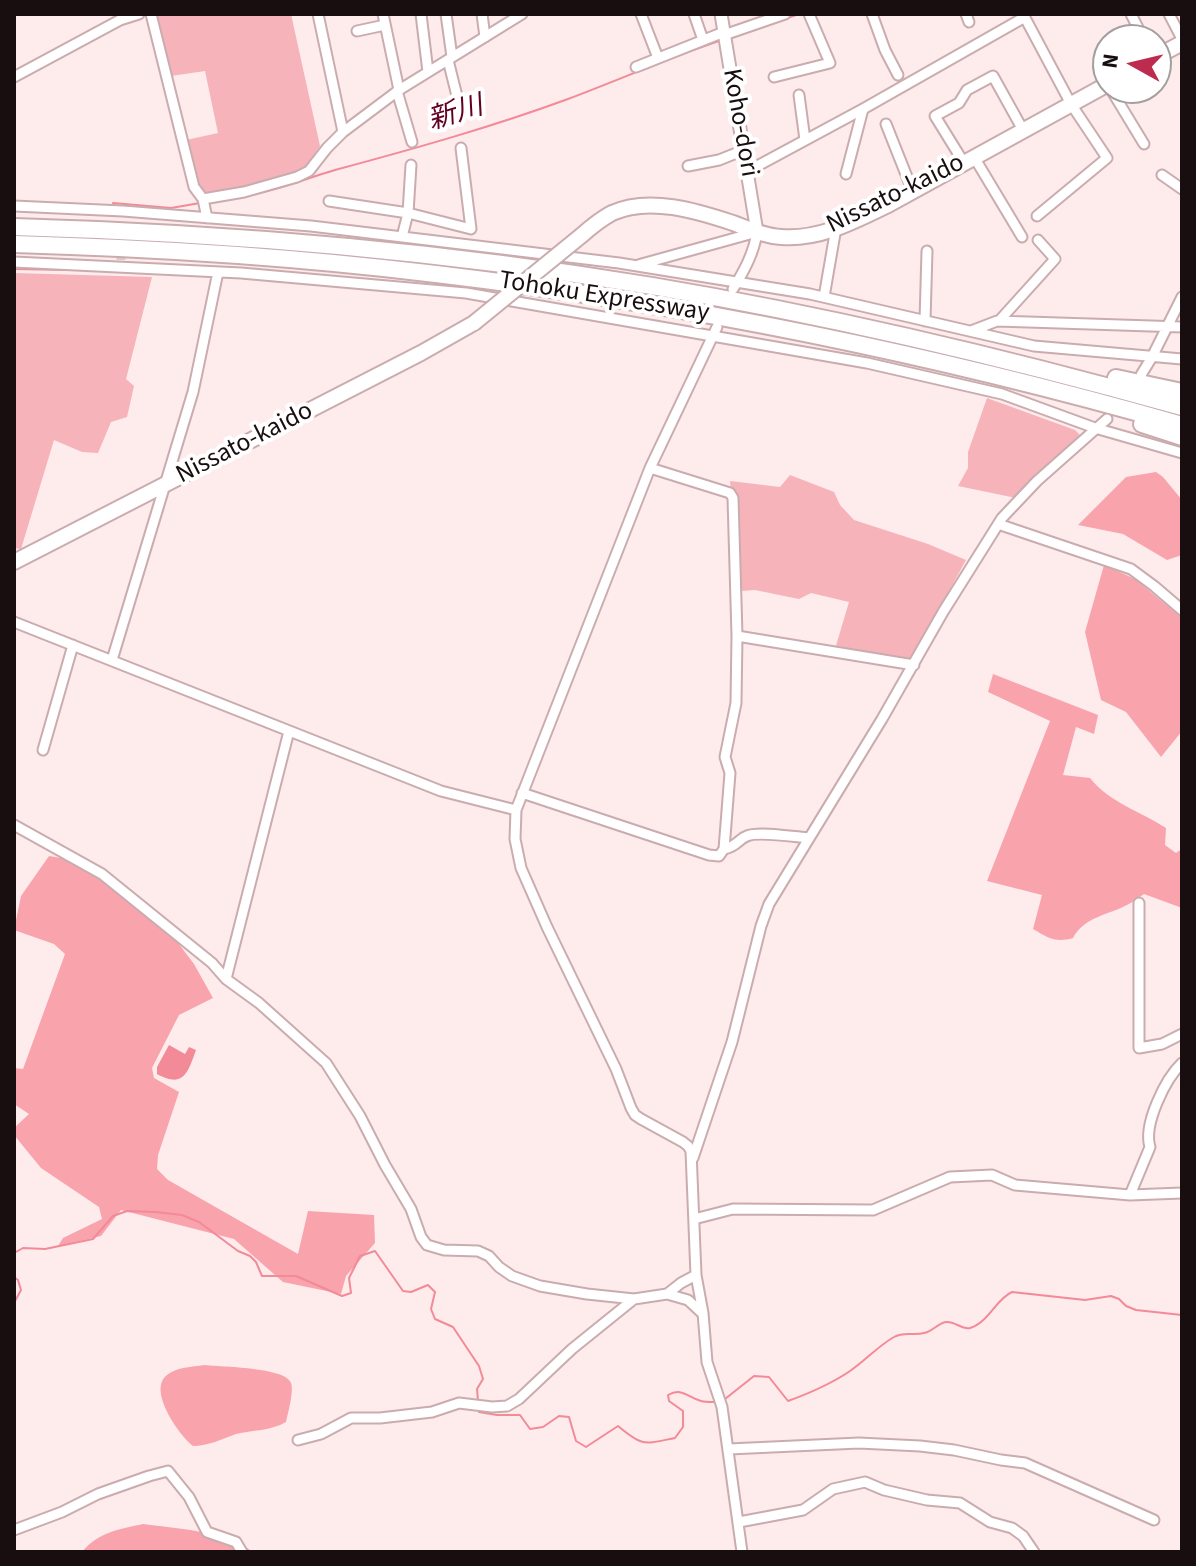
<!DOCTYPE html>
<html>
<head>
<meta charset="utf-8">
<style>
	body { margin:0 }
	#map { position:relative; width:1196px; height:1566px; overflow:hidden; background:#feebec; font-family:"Source Sans 3",sans-serif }
	canvas { display:block }
	.frame { position:absolute; inset:0; border:16px solid #180e0f; pointer-events:none }
	.north { position:absolute; left:1092px; top:24px; width:80px; height:80px; box-sizing:border-box; background:#fff; border:2px solid #a39f9f; border-radius:50%; rotate:278deg; font-size:22px; font-weight:700; line-height:32px; text-align:center; color:#180e0f }
	.north::after { content:''; display:block; margin:auto; width:28px; height:36px; background:#bd2c4f; clip-path:polygon(50% 0,100% 100%,50% 72%,0 100%) }
</style>
</head>
<body>
<div id="map">
<canvas width="1196" height="1566"></canvas>
<div class="frame"></div>
<div class="north">N</div>
</div>
<script>
const ctx = document.querySelector('canvas').getContext('2d');
ctx.lineJoin = 'round';
function paint(path, color) { ctx.fillStyle = color; ctx.fill(path, 'evenodd'); }
function stroke(path, color, width, dash) { ctx.strokeStyle = color; ctx.lineWidth = width; ctx.lineCap = dash ? 'butt' : 'round'; ctx.setLineDash(dash || []); ctx.stroke(path); }
function drawText(font, color, halo, rows, align = 'center') {
  ctx.font = font + ' "Source Sans 3","Noto Sans JP",sans-serif'; ctx.lineWidth = 8; ctx.setLineDash([]); ctx.textBaseline = 'middle'; ctx.strokeStyle = halo; ctx.fillStyle = color; for (const [text, x, y, turn = 0] of rows) {
    ctx.save(); ctx.translate(x, y); ctx.rotate((+turn || 0) * Math.PI / 180); ctx.textAlign = isNaN(turn) ? turn : align; if (halo) ctx.strokeText(text, 0, 0); ctx.fillText(text, 0, 0); ctx.restore();
  }
}
const green = new Path2D(`
	M156,14H291L320,146L306,166L284,177L206,195L189,165L186,140L218,133L205,71L171,76Z
	M14,273L152,277L126,379L134,386L127,417L111,422L98,453L82,452L54,440L21,549L14,548Z
	M987,398L1075,430L1081,436L1016,498L958,486L968,468V452Z
	M790,475L834,492L840,505L854,520L928,544L966,560L912,659L835,649L849,602L811,593L799,599L755,590L741,591L730,481L780,487Z`);
const forest = new Path2D(`
	M1156,472L1163,477L1182,500V555L1167,560L1123,534L1078,525L1126,477Z
	M1104,565L1135,579L1182,618V731L1161,757L1126,712L1101,700L1085,632Z
	M993,674L1098,715L1094,734L1076,727L1063,775L1090,778C1110,803 1140,811 1166,828L1165,845L1176,853L1182,849V908L1144,894C1138,898 1133,902 1127,905C1108,915 1084,917 1073,938C1056,943 1048,938 1033,929L1042,895L987,881L1050,721L988,692Z
	M49,856L73,860L116,884L169,931L194,964L213,998L179,1015L152,1068L154,1078L179,1092L158,1155L157,1169L168,1180L298,1254L308,1211L374,1215L375,1243L346,1276L341,1294L283,1282L234,1239L121,1210L101,1236L58,1246L63,1238L102,1219L99,1207L41,1168L14,1135V1128L29,1114L14,1104V1068L23,1069L65,954L54,944L14,930L21,896Z
	M204,1365C220,1367 286,1367 291,1383C294,1391 288,1413 286,1422C271,1431 252,1430 236,1434C222,1439 208,1446 193,1446C179,1435 147,1390 167,1375C177,1367 192,1367 204,1365Z
	M143,1524C171,1528 234,1532 252,1552H82C98,1532 120,1529 143,1524Z`);
const water = new Path2D(`
	M169,1045L185,1054L189,1047L196,1050C188,1072 184,1089 157,1074V1067Z`);
const stream = new Path2D(`
	M747,32L799,14
	M253,194C282,189 307,178 335,170C413,149 492,127 568,99C619,80 670,57 722,40
	M113,203L171,208L200,203
	M14,269L69,270
	M14,1253L23,1248L45,1249L93,1239L113,1216L127,1211L156,1212L182,1215L199,1222L238,1251L250,1256L256,1262L262,1276H296L342,1296L351,1293L349,1278L360,1256L375,1251L403,1291L411,1292L428,1285L435,1292L431,1309L435,1319L453,1327L479,1366L483,1379L477,1389L478,1401
	M14,1277L18,1280L21,1290L14,1303
	M725,1399L754,1376L769,1377L788,1401C810,1393 831,1384 850,1371C865,1361 878,1346 894,1337C904,1331 914,1336 924,1333C932,1332 938,1323 946,1322C955,1321 962,1330 970,1328C988,1323 996,1299 1012,1292L1085,1300L1111,1296L1119,1299L1126,1306L1136,1310L1182,1315
	M479,1408V1412L497,1415H520L530,1429L543,1427L559,1416L569,1417L576,1441L586,1447L618,1426C643,1447 644,1444 675,1438L683,1427V1411L669,1401L668,1395C682,1387 687,1397 701,1401C704,1402 712,1402 715,1402`);
const minorTunnel = new Path2D(`
	M121,260L122,220`);
const minor = new Path2D(`
	M151,14L194,187L203,199L207,218
	M318,14L343,132
	M383,14L399,90
	M421,14L428,72
	M446,14L452,57
	M482,14L485,37
	M641,14L658,58
	M694,14L703,40
	M872,14L885,50L898,75
	M966,14L969,22
	M1023,14L1071,104L1107,158L1037,216
	M1131,14L1144,40
	M1169,14L1182,39
	M357,31L385,25
	M724,35L785,14
	M448,60L461,112
	M636,67L724,32
	M14,77L120,20L139,14
	M774,77L830,63L809,14
	M1110,88L1144,144
	M397,91L412,142
	M799,95L805,140
	M886,124L913,192
	M974,157L1022,237
	M964,163L935,116L959,103L967,90L993,76L1023,130
	M688,166L719,160L744,150
	M748,171L863,109L1025,17
	M846,174L863,109
	M1162,175L1182,189
	M203,199L244,192L297,177L309,171L327,148L343,132L399,90L522,14
	M329,201L408,213L411,165
	M14,206L123,211L311,226L619,263L810,294L1034,346L1182,359
	M402,237L408,213L471,229L461,148
	M14,262L241,273L466,293L867,363L1002,394L1095,428L1182,453
	M638,265L757,232C754,253 744,271 733,289
	M824,297L836,228
	M925,321L927,251
	M999,321L1055,259L1038,240
	M717,327L650,468L516,810L515,839L521,868L547,927L616,1069L631,1108L635,1115L641,1119L683,1142L688,1146L691,1151L696,1275L703,1313L707,1362L722,1407L742,1552
	M971,331L997,321L1182,327
	M1141,375L1152,357L1182,297
	M650,468L730,493L733,498L737,636L736,703L725,757L730,773L724,849
	M998,524L1131,569L1154,586L1182,610
	M14,622L441,791L516,810
	M737,636L914,665
	M112,660L193,392L218,272
	M43,750L73,645
	M522,793L709,855L719,856L724,849C738,846 738,839 747,836C758,831 796,837 809,838
	M14,825L102,874L212,963L226,979L259,1003L326,1063L360,1116L385,1165L411,1209L421,1237L427,1245L444,1250L478,1251L489,1256L499,1267L512,1276L540,1286L587,1294L634,1299L667,1294L681,1283L696,1275
	M1139,903V1048L1162,1044L1182,1034
	M226,979L289,731
	M693,1158L732,1042L761,926L769,904L882,719L943,612L1002,518L1037,481L1107,419
	M1130,1195L1150,1147C1143,1125 1165,1079 1182,1063
	M694,1219L733,1209L873,1210L950,1177L992,1175L1015,1185L1130,1195L1182,1193
	M667,1294L688,1300L702,1313
	M298,1440L321,1434L351,1418H380L432,1412L459,1403L492,1407L507,1406L519,1399L572,1349L634,1299
	M729,1449L859,1443L920,1446L954,1450L1001,1460L1025,1463L1154,1520
	M739,1522L803,1510L833,1489L865,1482L884,1490L927,1500L960,1503L990,1522L1012,1528L1023,1536L1034,1552
	M14,1530L62,1512L98,1494L149,1476L168,1471L189,1497L207,1532L236,1542L242,1552`);
const tertiary = new Path2D(`
	M721,14L757,232`);
const primary = new Path2D(`
	M1156,57L1182,43
	M582,235C591,227 601,219 612,213C649,196 697,211 733,223C749,229 764,236 781,237C819,240 853,222 886,206L1108,84
	M14,562L421,353L474,323`);
const motorway = new Path2D(`
	M14,227C228,233 441,251 652,286C831,316 1007,358 1182,407
	M14,244C155,248 296,257 436,274C689,304 937,355 1182,425
	M1116,378L1182,392
	M1142,424L1182,437`);
const primaryBridge = new Path2D(`
	M474,323L582,235`);
const streetNames = [
	["Koho-dori",739,123,80],
	["Nissato-kaido",896,195,-26],
	["Tohoku Expressway",604,298,9],
	["Nissato-kaido",245,444,-27]
];
const waterNames = [
	["新川",456,115,-17]
];
paint(green, '#f6b3ba');
paint(forest, '#f9a3ad');
paint(water, '#f28a97');
stroke(stream, '#f28a97', 2);
stroke(minorTunnel, '#dccacb', 9, [9, 4.5]);
stroke(minor, '#caacaf', 13);
stroke(tertiary, '#caacaf', 15);
stroke(primary, '#caacaf', 18);
stroke(motorway, '#caacaf', 20);
stroke(minor, '#fff', 9);
stroke(tertiary, '#fff', 11);
stroke(primary, '#fff', 14);
stroke(motorway, '#fff', 16);
stroke(primaryBridge, '#caacaf', 18, []);
stroke(primaryBridge, '#fff', 14);
drawText('26px', '#180e0f', '#fff', streetNames);
drawText('italic 28px', '#620020', '#fff', waterNames);
</script>
</body>
</html>
